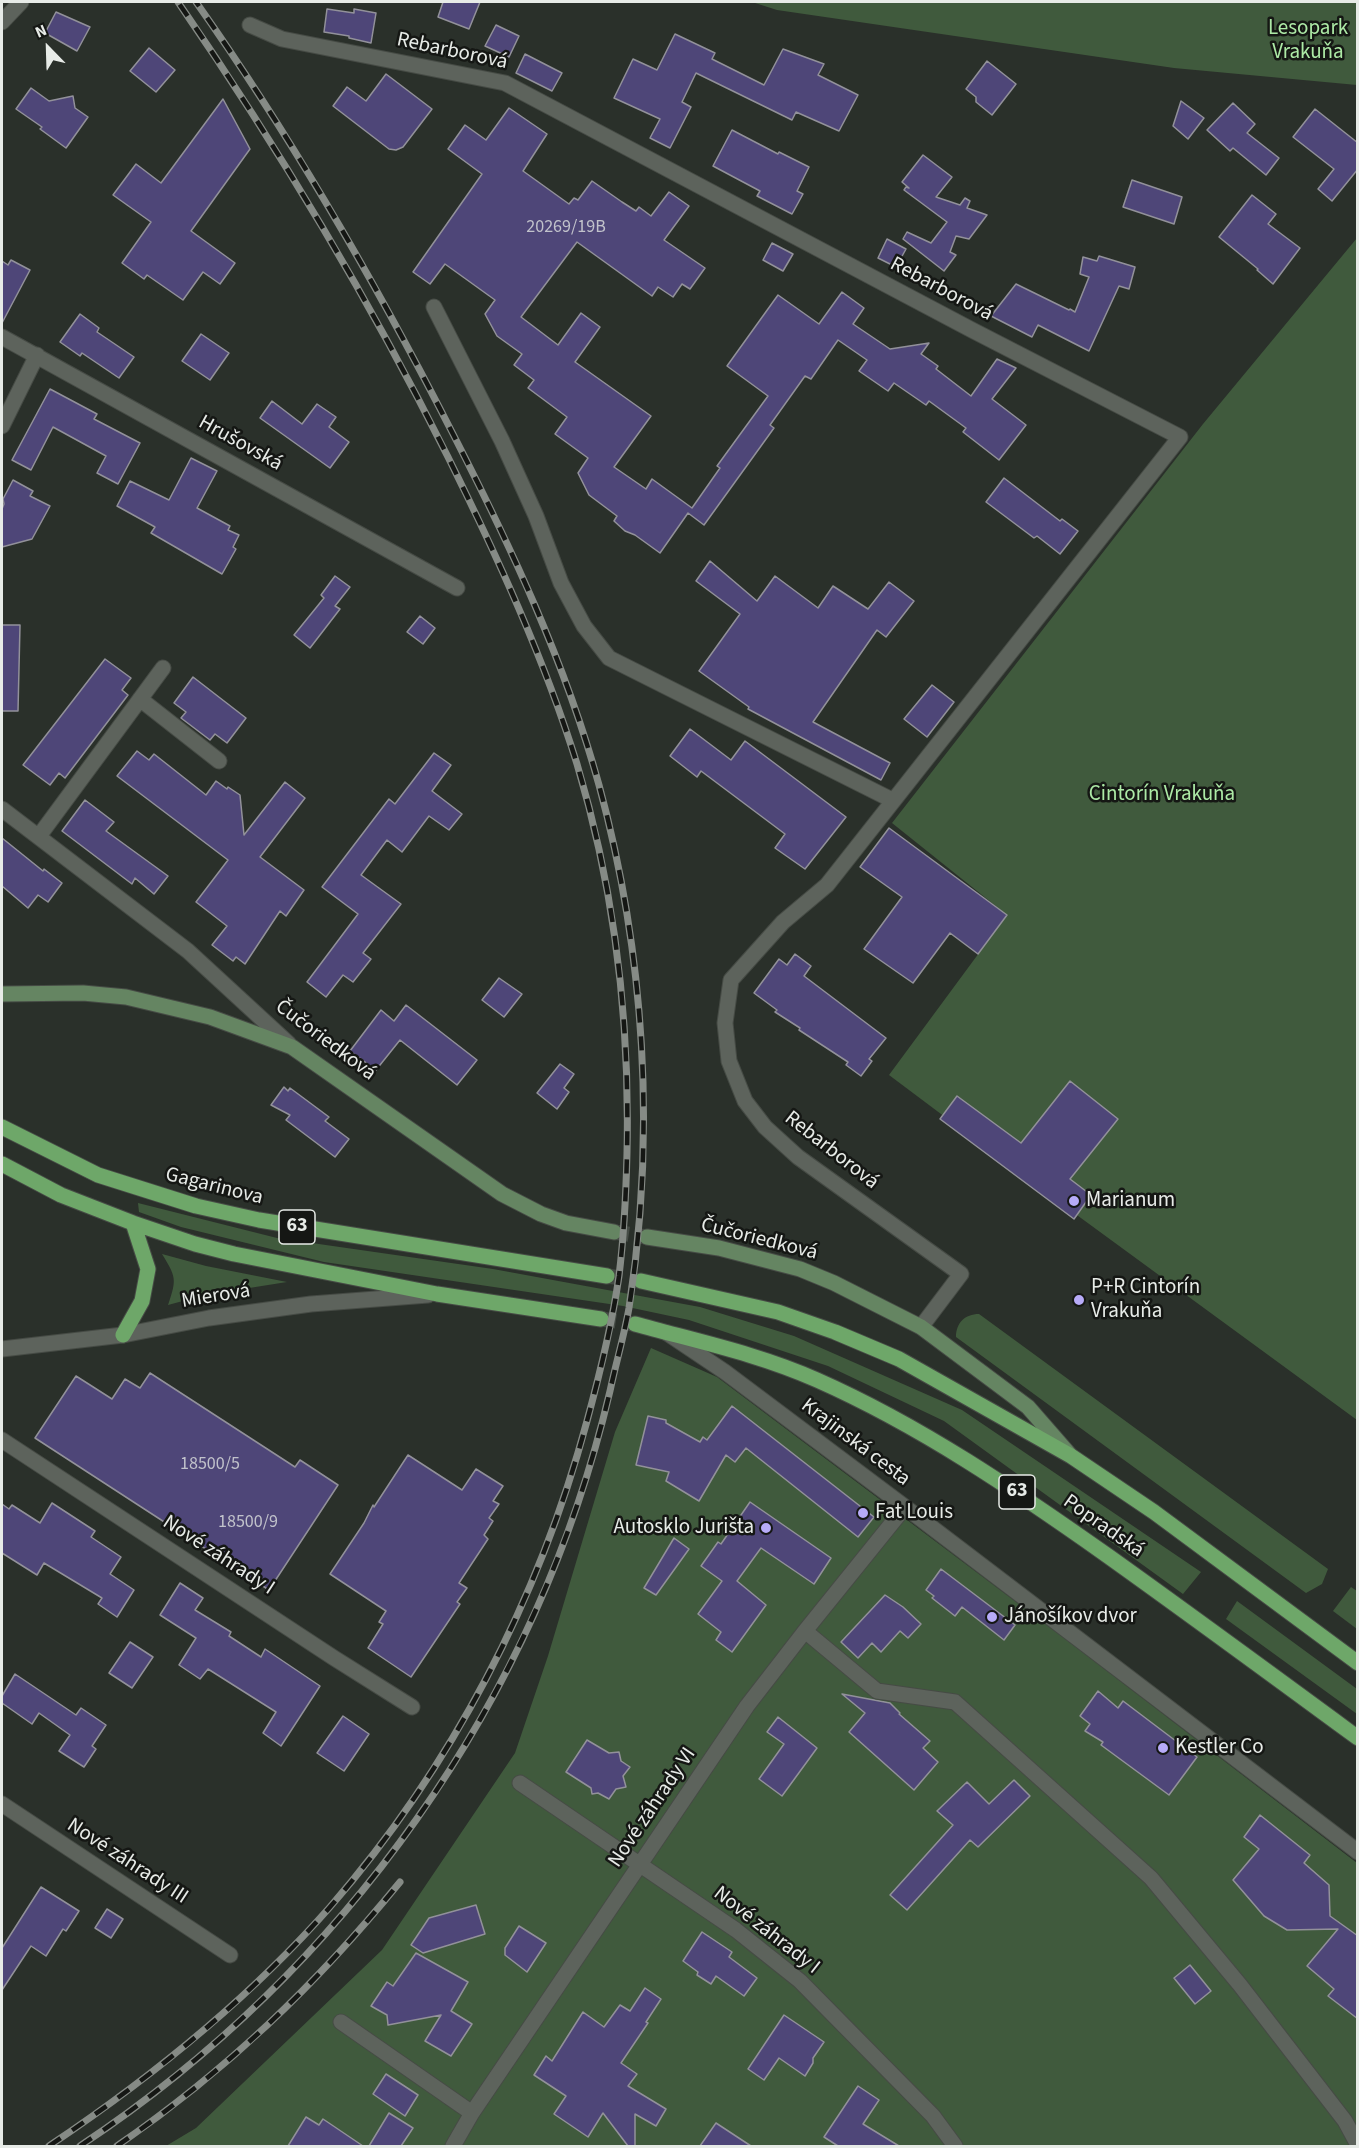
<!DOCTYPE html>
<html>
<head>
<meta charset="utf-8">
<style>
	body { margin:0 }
	#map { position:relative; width:1359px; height:2148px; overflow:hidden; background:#2a302a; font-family:"Source Sans 3",sans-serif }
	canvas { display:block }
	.frame { position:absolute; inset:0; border:3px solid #e7ebe7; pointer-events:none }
	.north { position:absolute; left:18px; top:18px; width:60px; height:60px; -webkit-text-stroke:4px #151714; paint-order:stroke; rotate:337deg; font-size:16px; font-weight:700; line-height:24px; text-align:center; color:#e7ebe7 }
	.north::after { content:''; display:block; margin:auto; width:21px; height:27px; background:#e7ebe7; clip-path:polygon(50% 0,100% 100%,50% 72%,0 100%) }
</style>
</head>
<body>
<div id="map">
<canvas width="1359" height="2148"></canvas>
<div class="frame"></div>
<div class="north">N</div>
</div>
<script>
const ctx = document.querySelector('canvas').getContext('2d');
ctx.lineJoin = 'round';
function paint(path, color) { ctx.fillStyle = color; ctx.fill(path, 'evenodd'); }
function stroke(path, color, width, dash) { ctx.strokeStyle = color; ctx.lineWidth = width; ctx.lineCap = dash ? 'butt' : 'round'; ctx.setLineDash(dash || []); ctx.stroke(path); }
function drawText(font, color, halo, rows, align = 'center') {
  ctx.font = font + ' "Source Sans 3",sans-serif'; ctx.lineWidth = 5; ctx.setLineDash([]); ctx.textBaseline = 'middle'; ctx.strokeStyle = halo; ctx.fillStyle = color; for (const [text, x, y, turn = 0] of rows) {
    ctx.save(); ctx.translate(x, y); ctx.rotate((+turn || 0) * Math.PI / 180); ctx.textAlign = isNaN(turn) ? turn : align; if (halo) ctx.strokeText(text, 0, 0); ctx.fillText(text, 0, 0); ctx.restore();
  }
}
const green = new Path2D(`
	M752,2H1357V85L1174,68L777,10Z
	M1357,238V1420L1029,1180L889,1075L1007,915L892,823L1203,424Z
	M138,1203L277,1238L493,1269L700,1307L794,1336L962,1410L1201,1572L1183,1594L944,1421L828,1366L689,1320L623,1306L324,1262L181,1227L139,1212Z
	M162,1254L206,1266L287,1282L205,1295L168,1305C177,1279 176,1277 162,1254Z
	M979,1314L1328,1569L1322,1584L1306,1593L956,1337C956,1323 965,1314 979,1314Z
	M651,1348L717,1377L1072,1644L1357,1863V2146H166L196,2128L382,1950L515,1753L548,1656L615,1432Z
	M1351,1587L1357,1591V1629L1333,1611Z
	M1237,1601L1357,1689V1714L1226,1619Z`);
const building = new Path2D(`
	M443,2H480L469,29L438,17Z
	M327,9L354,13V9L376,13L371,43L349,38V36L324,32Z
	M56,12L90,27L77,51L45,33Z
	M496,25L519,36L509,57L485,46Z
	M675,34L715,53L712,59L764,85L783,49L824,64L818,75L858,95L839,131L796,112L792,120L696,73L682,102L691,107L670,148L650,138L660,119L614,98L633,59L657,70Z
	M149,48L175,70L156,92L130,71Z
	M525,54L562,73L552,91L516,73Z
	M987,61L1016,84L992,115L976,102V97L966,89Z
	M386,74L432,109L403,147L396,150L389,149L333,106L347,87L366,101Z
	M31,88L49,101L73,96L75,108L88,117L66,148L40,129L42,127L16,109Z
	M223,99L250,149L191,231L235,263L220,284L203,272L183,300L147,275L144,279L122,263L151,222L113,195L136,164L161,183Z
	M1181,101L1204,118L1188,139L1173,126Z
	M1233,103L1255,124L1247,133L1279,158L1266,175L1233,148L1230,151L1207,130Z
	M509,108L547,134L523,171L569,204L574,198L578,200L592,181L622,202L636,211L639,207L651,216L669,192L689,206L664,240L705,268L690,289L682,284L673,297L658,287L652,296L577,242L521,317L558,345L581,313L600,327L575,362L651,416L614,467L646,489L652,479L692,508L720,468L717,466L768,396L727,366L778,295L819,324L842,292L864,308L853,324L890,349L929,343L921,354L938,366L936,369L971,396L997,359L1016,368L992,399L1026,425L999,460L963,432L966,428L929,401L926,405L894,383L888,391L859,371L867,360L838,340L811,379L805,376L770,425L774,428L704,525L688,513L660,553L635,535L625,531L614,521L617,516L589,495L578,473L588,458L555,434L567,417L528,388L534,380L514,365L522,354L497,336L485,314L495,300L445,264L430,284L413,272L482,174L448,149L465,125L486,140Z
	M1315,109L1358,143V169L1332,201L1318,189L1334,169L1293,137Z
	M732,130L778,154L779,152L809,167L797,191L803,194L792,214L757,196L760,191L713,166Z
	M923,155L952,177L936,197L960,205L965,198L970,201L967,208L987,215L969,239L956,236L950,252L956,255L944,271L903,239L907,232L931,243L947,222L904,190L906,187L909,188L902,182Z
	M1132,180L1182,197L1174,224L1123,207Z
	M1252,195L1276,214L1268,224L1300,248L1273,284L1257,270L1258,269L1219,237Z
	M887,239L906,249L896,267L878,258Z
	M772,243L793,254L783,271L763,260Z
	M1099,256L1135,267L1129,289L1119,286L1089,351L1038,325L1032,337L991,316L1016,284L1069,310L1070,309L1075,312L1089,277L1080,274L1083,257L1097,261Z
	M11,260L30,270L2,323V261L8,265Z
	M80,314L99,328L97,332L134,357L119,378L82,353L80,356L60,342Z
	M201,334L229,353L210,380L182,361Z
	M50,389L97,414L94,419L140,443L118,484L97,473L106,456L53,427L31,470L12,460Z
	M272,401L302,424L317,404L336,417L329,427L349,442L330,468L260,418Z
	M191,458L217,471L197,508L230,526L228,530L239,535L233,547L236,549L222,574L151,533L155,527L117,506L130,481L169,500Z
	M1004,478L1060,521L1062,519L1078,531L1060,554L1037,536L1034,538L986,502Z
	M13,480L33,491L30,496L50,506L32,539L2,547V509L4,504L3,499Z
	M710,561L757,601L775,576L818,608L833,586L868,609L889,582L914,601L886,637L877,630L813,722L890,763L881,780L748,709L749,707L699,671L740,614L696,581Z
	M335,576L350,587L335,606L340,609L310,648L294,635L324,598L321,595Z
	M420,616L435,628L423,644L407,632Z
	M2,625H20L18,711H2Z
	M105,659L131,678L122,690L128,695L65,778L59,773L50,785L23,765Z
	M193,677L246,718L227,743L215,734L210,740L181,718L186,712L174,703Z
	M932,685L954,702L927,737L904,719Z
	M690,729L731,760L745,741L846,817L805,869L775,848L785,834L701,771L697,777L670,756Z
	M137,751L149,760L154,754L206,795L216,781L227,789L228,787L240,795L244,835L285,782L305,798L260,857L304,890L286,916L280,911L245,964L236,957L233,961L212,945L227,926L196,902L228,860L117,776Z
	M434,753L451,765L432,791L462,814L449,830L429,816L402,852L387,840L361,875L401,904L363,953L371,959L353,982L343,975L326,997L307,982L358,914L322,887L389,799L395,804Z
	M85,800L114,822L106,831L168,876L154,894L135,878L132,884L62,831Z
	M889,828L1007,915L978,954L950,933L913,983L864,949L902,897L860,867Z
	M2,838L43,871L44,869L62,883L48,902L38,895L28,908L2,886Z
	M795,954L811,966L804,976L886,1038L869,1059L872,1061L861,1076L846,1065L848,1062L799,1030L800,1028L775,1012L777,1010L754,993L779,959L787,965Z
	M499,978L522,994L504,1017L482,1000Z
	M406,1005L477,1060L457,1085L400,1040L376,1070L350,1051L381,1010L394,1021Z
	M560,1064L574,1074L564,1088L569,1092L557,1109L537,1093Z
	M1070,1081L1118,1119L1070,1179L1091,1195L1074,1219L940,1119L957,1096L1021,1143Z
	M284,1087L288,1091L290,1088L329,1117L325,1121L349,1139L335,1157L286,1120L290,1115L271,1105Z
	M150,1373L295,1467L300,1460L338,1485L269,1590L35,1438L76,1376L112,1399L125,1379L140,1388Z
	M732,1406L874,1517L858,1537L746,1448L735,1462L726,1455L699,1501L666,1481L669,1472L636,1465L648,1416L666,1420V1423L700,1442L703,1437L707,1440Z
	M408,1455L462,1490L476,1469L503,1486L493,1501L499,1504L489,1518L493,1521L484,1535L488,1539L459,1583L467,1588L457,1602L460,1604L411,1677L368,1648L383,1624L379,1622L386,1611L330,1574L364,1523L373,1505L374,1507Z
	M750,1502L831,1558L814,1584L761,1548L737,1581L766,1605L732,1652L716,1640L721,1632L698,1614L722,1581L701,1566L718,1542L721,1544Z
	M52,1503L95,1531L91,1537L121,1557L110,1574L134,1590L117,1617L98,1604L102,1598L44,1563L37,1575L2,1553V1504L9,1509L12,1505L40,1523Z
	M674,1538L689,1549L656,1595L644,1588Z
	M941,1569L1015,1625L1004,1640L962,1607L955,1616L932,1598L934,1596L926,1590Z
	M180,1583L203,1598L195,1610L231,1632L229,1636L261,1657L265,1649L320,1686L281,1746L263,1733L276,1712L208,1669L200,1679L179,1665L196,1638L160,1615Z
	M885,1595L903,1607L921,1624L908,1638L900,1631L881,1652L872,1643L858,1658L841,1642Z
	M130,1642L153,1657L132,1688L109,1673Z
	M15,1674L76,1715L81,1708L106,1725L92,1746L96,1749L84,1767L59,1751L70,1735L39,1713L32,1724L2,1703V1696Z
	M1098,1691L1118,1708L1123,1701L1197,1757L1169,1795L1101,1745L1103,1742L1085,1731L1090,1724L1080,1716Z
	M842,1694L890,1703L900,1713L899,1714L930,1741L923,1748L938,1762L914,1790L849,1732L865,1713Z
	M343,1716L369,1734L344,1771L317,1753Z
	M778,1717L817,1748L782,1796L759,1779L784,1744L767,1732Z
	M587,1740L609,1753L619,1752L621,1761L630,1767L623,1776L626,1787L616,1789L609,1799L598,1793L592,1794L591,1788L566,1772Z
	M1014,1780L1030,1796L978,1847L970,1840L907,1910L890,1895L953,1825L937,1811L967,1782L989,1804Z
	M1260,1815L1310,1855L1304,1863L1329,1885L1330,1916L1358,1936V2019L1328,1996L1334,1989L1307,1966L1338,1929L1287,1930L1264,1916L1233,1880L1259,1849L1244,1837Z
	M41,1887L79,1911L66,1931L63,1929L46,1956L31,1946L2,1990V1948Z
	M476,1905L485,1934L423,1953L411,1945L429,1918Z
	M107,1909L123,1919L111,1938L95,1928Z
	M519,1926L546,1943L527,1972L505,1955V1948Z
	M702,1932L732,1952L729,1957L757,1978L744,1996L716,1976L711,1984L697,1975L698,1972L683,1961Z
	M416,1953L468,1982L451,2011L472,2024L451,2056L425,2041L441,2015L388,2025L387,2015L371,2006L387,1982L393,1986Z
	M1190,1965L1211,1991L1195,2004L1174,1978Z
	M645,1988L661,1999L646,2022L648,2023L621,2063L637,2074L628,2086L666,2109L656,2126L635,2114V2146H628L603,2113L588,2137L554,2114L566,2096L534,2075L546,2056L552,2061L583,2012L604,2027L620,2005L630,2011Z
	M784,2015L824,2042L813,2058V2063L805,2076L779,2058L764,2080L748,2069Z
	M386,2074L418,2095L405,2116L373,2094Z
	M858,2086L879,2100L863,2124L899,2146H838L824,2137Z
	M389,2113L413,2128L401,2146H369Z
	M306,2117L319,2125L323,2119L363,2146H288Z
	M716,2123L751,2146H700Z`);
const secondaryTunnel = new Path2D(`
	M614,1232L647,1237`);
const primaryTunnel = new Path2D(`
	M607,1276L641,1281
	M601,1319L635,1324`);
const street = new Path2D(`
	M2,22L21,2
	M250,25L282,39L505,83L972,330L1180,437L827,885L783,922L731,980L725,1023L729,1061L745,1101L765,1127L798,1157L961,1274L921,1327
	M434,307L502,441L536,516L561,583L584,626L609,658L892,800
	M2,337L457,588
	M2,426L37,355
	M140,699L219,761
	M2,809L188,951L289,1044
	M39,836L163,668
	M667,1333L725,1372L905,1507L1358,1852
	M2,1349L123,1335L209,1318L311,1304L428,1295
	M2,1440L334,1658L412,1707
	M805,1631L877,1691L955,1702L1151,1878L1240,1985L1345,2121L1358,2145
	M520,1783L736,1930L800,1981L933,2116L955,2146
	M2,1804L230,1955
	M341,2022L472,2113
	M453,2146L472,2113L747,1706L805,1631L905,1507`);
const secondary = new Path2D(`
	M2,994L83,993L126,997L210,1017L292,1047L502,1194L541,1214L566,1223L614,1232
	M647,1237L719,1248L800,1269L834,1283L921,1327L1028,1407L1069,1454`);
const primary = new Path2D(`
	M2,1127L98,1175L196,1206L259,1220L607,1276
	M2,1164L61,1195L133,1223L195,1244L234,1254L437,1294L601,1319
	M641,1281L778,1312L835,1332L899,1359L1071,1456L1154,1512L1358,1663
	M635,1324C696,1341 759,1354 817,1380C921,1426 1016,1491 1108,1556C1192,1616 1275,1677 1358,1738
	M123,1335L142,1301L148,1269L133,1223`);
const rail = new Path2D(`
	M49,2146C152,2077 248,2000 330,1907C452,1767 539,1599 587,1421C600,1373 612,1325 619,1276C624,1235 626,1195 627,1153C630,1021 615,891 577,764C544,658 497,556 448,457C369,299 278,147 178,2
	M80,2146C344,1971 537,1701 610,1391C616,1363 624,1336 629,1308C656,1134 645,954 599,785C565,662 511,547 453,434C377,285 293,139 196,2
	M117,2146C227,2070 315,1986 400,1882`);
const markers = [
	[1074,1201,6,"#b7abf8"],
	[1079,1300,6,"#b7abf8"],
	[863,1513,6,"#b7abf8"],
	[766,1528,6,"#b7abf8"],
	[992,1617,6,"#b7abf8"],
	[1163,1748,6,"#b7abf8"]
];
const numberNames = [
	["20269/19B",566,228],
	["18500/5",210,1465],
	["18500/9",248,1523]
];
const shields = [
	[297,1227,36],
	[1017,1492,36]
];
const shieldNames = [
	["63",297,1227],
	["63",1017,1492]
];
const parkNames = [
	["Lesopark",1308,29],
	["Vrakuňa",1308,53],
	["Cintorín Vrakuňa",1162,795]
];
const streetNames = [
	["Rebarborová",452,52,12],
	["Rebarborová",941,290,28],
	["Hrušovská",240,444,29],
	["Čučoriedková",325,1041,37],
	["Rebarborová",831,1151,38],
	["Gagarinova",214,1187,14],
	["Čučoriedková",759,1240,14],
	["Mierová",216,1297,-9],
	["Krajinská cesta",855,1443,37],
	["Popradská",1103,1527,35],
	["Nové záhrady I",218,1556,33],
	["Nové záhrady VI",653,1808,-56],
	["Nové záhrady III",127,1862,33],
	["Nové záhrady I",766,1931,38]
];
const poiNames = [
	["Marianum",1086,1201],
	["P+R Cintorín",1091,1288],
	["Vrakuňa",1091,1312],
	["Fat Louis",875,1513],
	["Autosklo Jurišta",754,1528,"right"],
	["Jánošíkov dvor",1004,1617],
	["Kestler Co",1175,1748]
];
paint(green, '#405a3d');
paint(building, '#4e4678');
stroke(building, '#92919a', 1.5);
stroke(secondaryTunnel, '#464c46', 15, [15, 8]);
stroke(primaryTunnel, '#464c46', 15, [15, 8]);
stroke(street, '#464b45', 17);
stroke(secondary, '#464b45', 17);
stroke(primary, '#464b45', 17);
stroke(street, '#5d635c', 15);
stroke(secondary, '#658562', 15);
stroke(primary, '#6ea769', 15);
stroke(rail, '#868b86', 7);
stroke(rail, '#151714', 4.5, [14]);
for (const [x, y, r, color] of markers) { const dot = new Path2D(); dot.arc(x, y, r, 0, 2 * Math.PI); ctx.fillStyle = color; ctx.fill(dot); stroke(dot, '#151714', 2); }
drawText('18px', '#c1c2cb', null, numberNames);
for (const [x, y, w] of shields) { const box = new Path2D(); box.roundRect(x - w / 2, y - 17, w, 34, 4.5); ctx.fillStyle = '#151714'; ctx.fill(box); stroke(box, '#e7ebe7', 1.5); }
drawText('bold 20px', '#e7ebe7', null, shieldNames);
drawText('21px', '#adeaa6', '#151714', parkNames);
drawText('21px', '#e7ebe7', '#151714', streetNames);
drawText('21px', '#e7ebe7', '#151714', poiNames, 'left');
</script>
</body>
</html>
